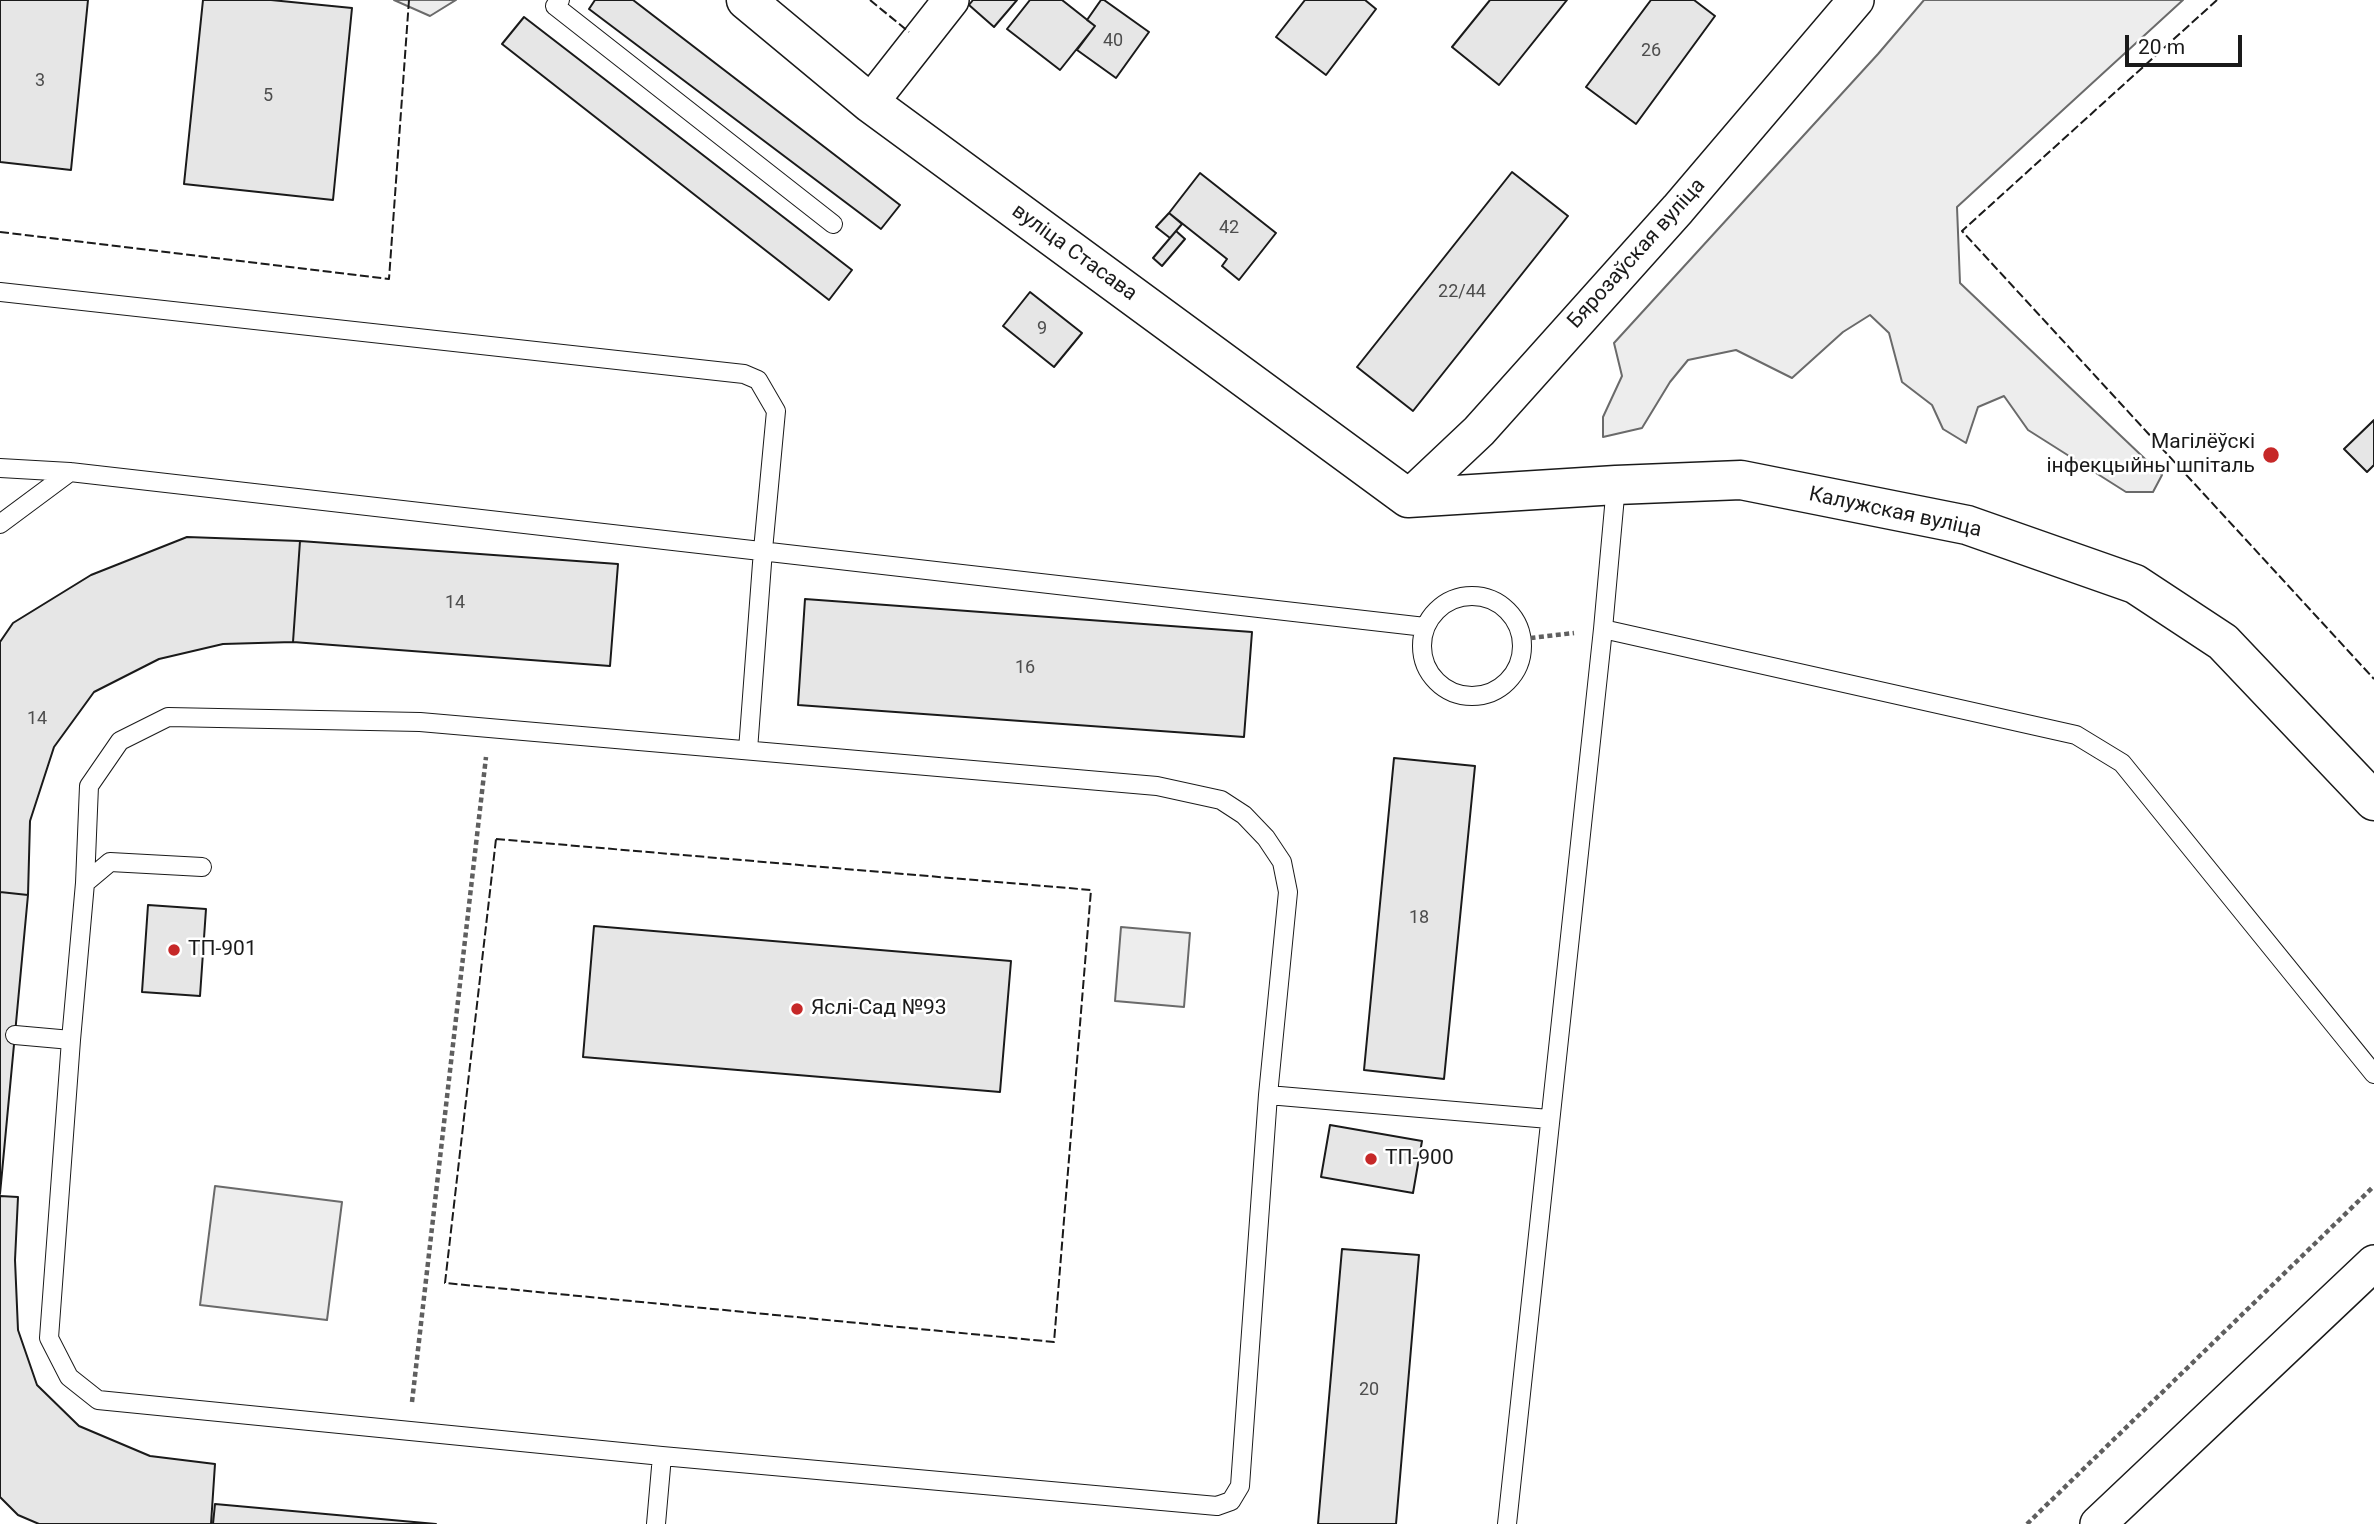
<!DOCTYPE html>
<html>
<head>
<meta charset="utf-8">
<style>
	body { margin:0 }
	#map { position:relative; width:2374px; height:1524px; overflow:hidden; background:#fff; font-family:Roboto,sans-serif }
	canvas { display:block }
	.scale { position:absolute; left:2125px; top:35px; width:117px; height:32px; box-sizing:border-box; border:4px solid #1a1a1a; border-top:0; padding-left:9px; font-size:21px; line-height:24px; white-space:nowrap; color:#1a1a1a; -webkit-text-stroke:5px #fff; paint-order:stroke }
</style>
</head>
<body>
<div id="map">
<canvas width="2374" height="1524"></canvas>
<div class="scale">20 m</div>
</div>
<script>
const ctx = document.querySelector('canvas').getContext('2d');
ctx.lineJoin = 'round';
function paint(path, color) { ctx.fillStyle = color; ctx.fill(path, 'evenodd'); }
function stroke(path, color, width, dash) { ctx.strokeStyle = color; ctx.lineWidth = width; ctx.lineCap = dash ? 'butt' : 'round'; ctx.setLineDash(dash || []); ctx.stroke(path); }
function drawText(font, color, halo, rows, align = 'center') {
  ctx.font = font + ' Roboto,sans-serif'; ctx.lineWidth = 5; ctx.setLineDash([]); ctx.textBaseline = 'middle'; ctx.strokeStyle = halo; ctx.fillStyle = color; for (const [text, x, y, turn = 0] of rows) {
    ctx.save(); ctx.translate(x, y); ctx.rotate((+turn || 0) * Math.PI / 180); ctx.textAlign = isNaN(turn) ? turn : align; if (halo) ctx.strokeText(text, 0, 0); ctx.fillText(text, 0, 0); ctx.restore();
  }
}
const built = new Path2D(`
	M394,0H456L430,16Z
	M1924,0H2183L1957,207L1960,283L2162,475L2153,492H2126L2028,430L2004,396L1978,407L1966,443L1943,429L1932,405L1902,382L1889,333L1870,315L1843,332L1792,378L1736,350L1688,360L1670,382L1642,428L1603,437V417L1622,376L1614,343L1878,54Z
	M1121,927L1190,933L1184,1007L1115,1001Z
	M215,1186L342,1202L327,1320L200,1305Z`);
const building = new Path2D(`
	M0,0H88L71,170L0,162Z
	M203,0H271L352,8L333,200L184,184Z
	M595,0H633L900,205L881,229L589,9Z
	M973,0H1017L994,27L969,5Z
	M1030,0H1062L1095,26L1060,70L1007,29Z
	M1101,0H1104L1149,32L1116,78L1077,50L1095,26L1087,20Z
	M1305,0H1365L1376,9L1326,75L1276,37Z
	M1490,0H1567L1499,85L1452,47Z
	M1651,0H1694L1715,16L1636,124L1586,87Z
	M524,17L852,270L829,300L502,44Z
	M1512,172L1568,216L1413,411L1357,367Z
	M1200,173L1276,233L1239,280L1222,266L1227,259L1169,213Z
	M1169,213L1182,224L1170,238L1156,227Z
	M1176,231L1185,239L1162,266L1153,258Z
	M1030,292L1082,333L1054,367L1003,326Z
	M2374,420V465L2367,472L2344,449Z
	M187,537L300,541L293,642L223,644L159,659L94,692L54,747L30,821L28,895L0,892V642L13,623L91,575Z
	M300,541L618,564L610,666L293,642Z
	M805,599L1252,632L1244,737L798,705Z
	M1394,758L1475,766L1444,1079L1364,1070Z
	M0,892L28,895L0,1194Z
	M148,905L206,909L200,996L142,992Z
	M594,926L1011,961L1000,1092L583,1057Z
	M1330,1125L1422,1141L1413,1193L1321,1177Z
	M0,1196L18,1197L15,1260L18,1330L37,1385L79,1426L150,1456L215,1464L211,1524H39L18,1515L0,1497Z
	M1342,1249L1419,1255L1396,1524H1318Z
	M215,1504L436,1524H213Z`);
const path = new Path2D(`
	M1522,639L1574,633
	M412,1402L486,757
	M2027,1524L2374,1186`);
const lane = new Path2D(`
	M560,0L555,6L833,224
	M0,292L744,374L758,380L776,411L763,550L748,750
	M0,468L70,472L1425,627
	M0,524L70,472
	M1422 646a50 50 0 1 1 100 0a50 50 0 1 1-100 0Z
	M1603,629L2076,735L2122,763L2374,1074
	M85,883L89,786L120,741L168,717L420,722L1157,786L1221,800L1244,815L1266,838L1282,862L1288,892L1268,1095L1240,1486L1231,1501L1217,1506L662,1456L98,1400L69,1377L49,1338L71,1040L85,883L110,862L202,867
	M15,1035L71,1040
	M1268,1095L1549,1119
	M656,1524L662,1456
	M1507,1524L1603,629L1616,485`);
const street = new Path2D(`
	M870,103L951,0
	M1408,498L1479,431L1678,209L1856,0
	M2098,1524L2374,1263`);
const secondary = new Path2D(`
	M746,0L870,103L1408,498L1616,485L1741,480L1967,525L2135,584L2223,642L2374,801`);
const fence = new Path2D(`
	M870,0L909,32
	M2217,0L1962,231L2374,679
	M0,232L389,279L409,0
	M496,839L1091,890L1054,1342L445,1283Z`);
const markers = [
	[2271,455,9,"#c62828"],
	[174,950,7,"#c62828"],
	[797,1009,7,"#c62828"],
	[1371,1159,7,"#c62828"]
];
const numberNames = [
	["40",1113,41],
	["26",1651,51],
	["3",40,81],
	["5",268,96],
	["42",1229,228],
	["22/44",1462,292],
	["9",1042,329],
	["14",455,603],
	["16",1025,668],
	["14",37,719],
	["18",1419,918],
	["20",1369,1390]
];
const streetNames = [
	["вуліца Стасава",1074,253,36],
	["Бярозаўская вуліца",1637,254,-48],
	["Калужская вуліца",1895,513,12]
];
const poiNames = [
	["Магілёўскі",2255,443,"right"],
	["інфекцыйны шпіталь",2255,467,"right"],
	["ТП-901",188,950],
	["Яслі-Сад №93",811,1009],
	["ТП-900",1385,1159]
];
paint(built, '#ededed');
stroke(built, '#6a6a6a', 2);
paint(building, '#e6e6e6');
stroke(building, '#1a1a1a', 2);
stroke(lane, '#1a1a1a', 20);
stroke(street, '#1a1a1a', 38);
stroke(secondary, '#1a1a1a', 41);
stroke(path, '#5f5f5f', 4.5, [5, 3.5]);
stroke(lane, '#fff', 18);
stroke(street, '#fff', 35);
stroke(secondary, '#fff', 38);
stroke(fence, '#1a1a1a', 2, [9, 3.5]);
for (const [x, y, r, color] of markers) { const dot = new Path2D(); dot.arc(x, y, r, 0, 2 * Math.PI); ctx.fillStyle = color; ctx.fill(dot); stroke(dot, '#fff', 2.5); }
drawText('18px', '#4d4d4d', null, numberNames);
drawText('21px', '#1a1a1a', '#fff', streetNames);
drawText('21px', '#1a1a1a', '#fff', poiNames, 'left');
</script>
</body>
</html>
